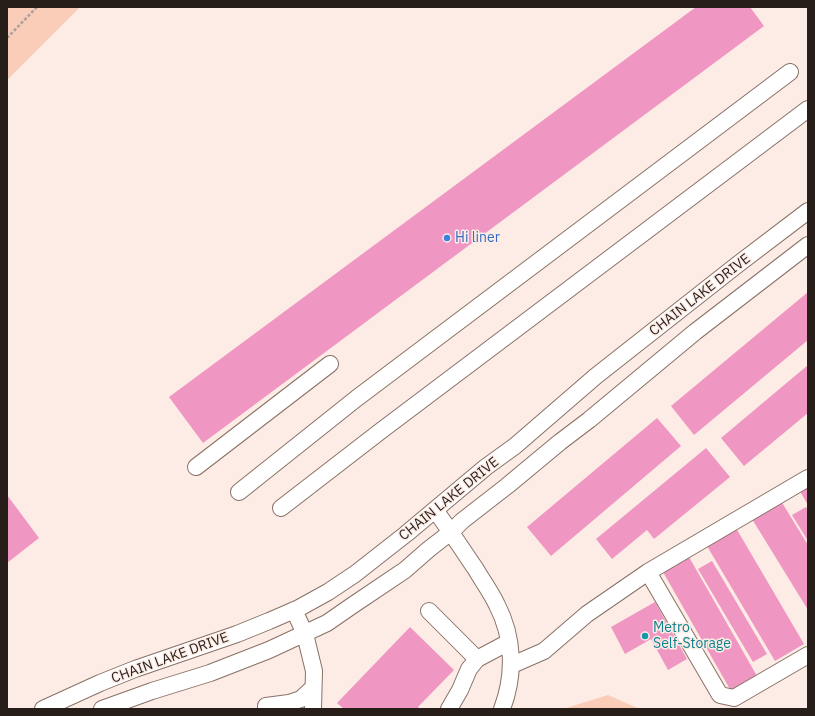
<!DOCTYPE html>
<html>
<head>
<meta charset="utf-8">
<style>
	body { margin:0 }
	#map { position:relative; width:815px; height:716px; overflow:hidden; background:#fdece5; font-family:"IBM Plex Sans",sans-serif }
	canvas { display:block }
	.frame { position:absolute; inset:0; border:8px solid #271e19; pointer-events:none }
</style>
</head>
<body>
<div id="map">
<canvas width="815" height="716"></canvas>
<div class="frame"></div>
</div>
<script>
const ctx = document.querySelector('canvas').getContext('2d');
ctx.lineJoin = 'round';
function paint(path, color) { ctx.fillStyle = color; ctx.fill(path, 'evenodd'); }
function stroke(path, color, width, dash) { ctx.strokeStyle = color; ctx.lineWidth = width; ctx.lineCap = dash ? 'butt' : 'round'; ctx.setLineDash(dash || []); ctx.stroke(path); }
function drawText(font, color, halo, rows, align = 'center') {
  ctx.font = font + ' "IBM Plex Sans",sans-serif'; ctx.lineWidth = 3; ctx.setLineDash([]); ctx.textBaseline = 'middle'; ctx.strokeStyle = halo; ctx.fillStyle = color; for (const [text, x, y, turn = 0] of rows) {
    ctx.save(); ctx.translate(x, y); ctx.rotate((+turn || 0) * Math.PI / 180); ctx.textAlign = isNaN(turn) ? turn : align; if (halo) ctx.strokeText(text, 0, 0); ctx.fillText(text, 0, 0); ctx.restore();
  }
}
const green = new Path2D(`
	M7,7H80L7,80Z
	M608,695L640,709H563Z`);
const building = new Path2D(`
	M696,7H750L764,26L203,443L169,397Z
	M808,292V340L694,435L671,406Z
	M808,365V413L744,466L721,438Z
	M657,418L681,446L551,556L527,527Z
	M706,448L730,477L654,539L647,530L612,559L596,539Z
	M808,482V505L798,488Z
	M7,495L39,538L7,563Z
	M781,501L808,545V610L752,519Z
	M806,507L808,510V541L792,515Z
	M736,528L804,644L775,661L707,546Z
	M689,557L757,676L731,691L663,572Z
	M712,561L767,654L753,662L698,569Z
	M655,602L687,659L668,670L651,639L625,654L611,627Z
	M410,627L454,670L418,707L420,709H344L337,703Z`);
const path = new Path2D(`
	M7,38L37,7`);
const minor = new Path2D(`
	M196,467L330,364
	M239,492L357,398L790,72
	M281,508L382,430L808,109
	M435,510C449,529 462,549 475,568C482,580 491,592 497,605C514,638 515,675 502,709
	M648,572L720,695L734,698L808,655
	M294,610L305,634L314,671L313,709
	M429,611L477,659
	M512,665L544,651L587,614L648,572L808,478
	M43,709L100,683L135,669L237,634L269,621L299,608L328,592L355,574L406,534L486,467L515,446L596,376L737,265L808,211
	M102,709L152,691L210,673L269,650L327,623L353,605L405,570L429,549L451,532L462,521L507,486L560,442L589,420L695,332L808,245
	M266,709V706L289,703L301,699L313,688
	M449,709L460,690L469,669L477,659L509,642`);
const markers = [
	[447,238,4,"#3f7fe0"],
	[645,636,4,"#0f9aa8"]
];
const shopNames = [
	["Hi liner",455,238]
];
const streetNames = [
	["CHAIN LAKE DRIVE",700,295,-38],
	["CHAIN LAKE DRIVE",449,499,-39],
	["CHAIN LAKE DRIVE",170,658,-20]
];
const cultureNames = [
	["Metro",653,628],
	["Self-Storage",653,644]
];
paint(green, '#facdb9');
paint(building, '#f096c2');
stroke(minor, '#887166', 18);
stroke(path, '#ad9f99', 2.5, [3, 2]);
stroke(minor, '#fff', 16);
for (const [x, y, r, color] of markers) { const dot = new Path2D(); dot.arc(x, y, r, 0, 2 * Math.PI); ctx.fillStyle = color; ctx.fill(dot); stroke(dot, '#fdece5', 1.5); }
drawText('14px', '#366cbe', '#fdece5', shopNames, 'left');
drawText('14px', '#271e19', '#fdece5', streetNames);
drawText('14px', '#0d838f', '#fdece5', cultureNames, 'left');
</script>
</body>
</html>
